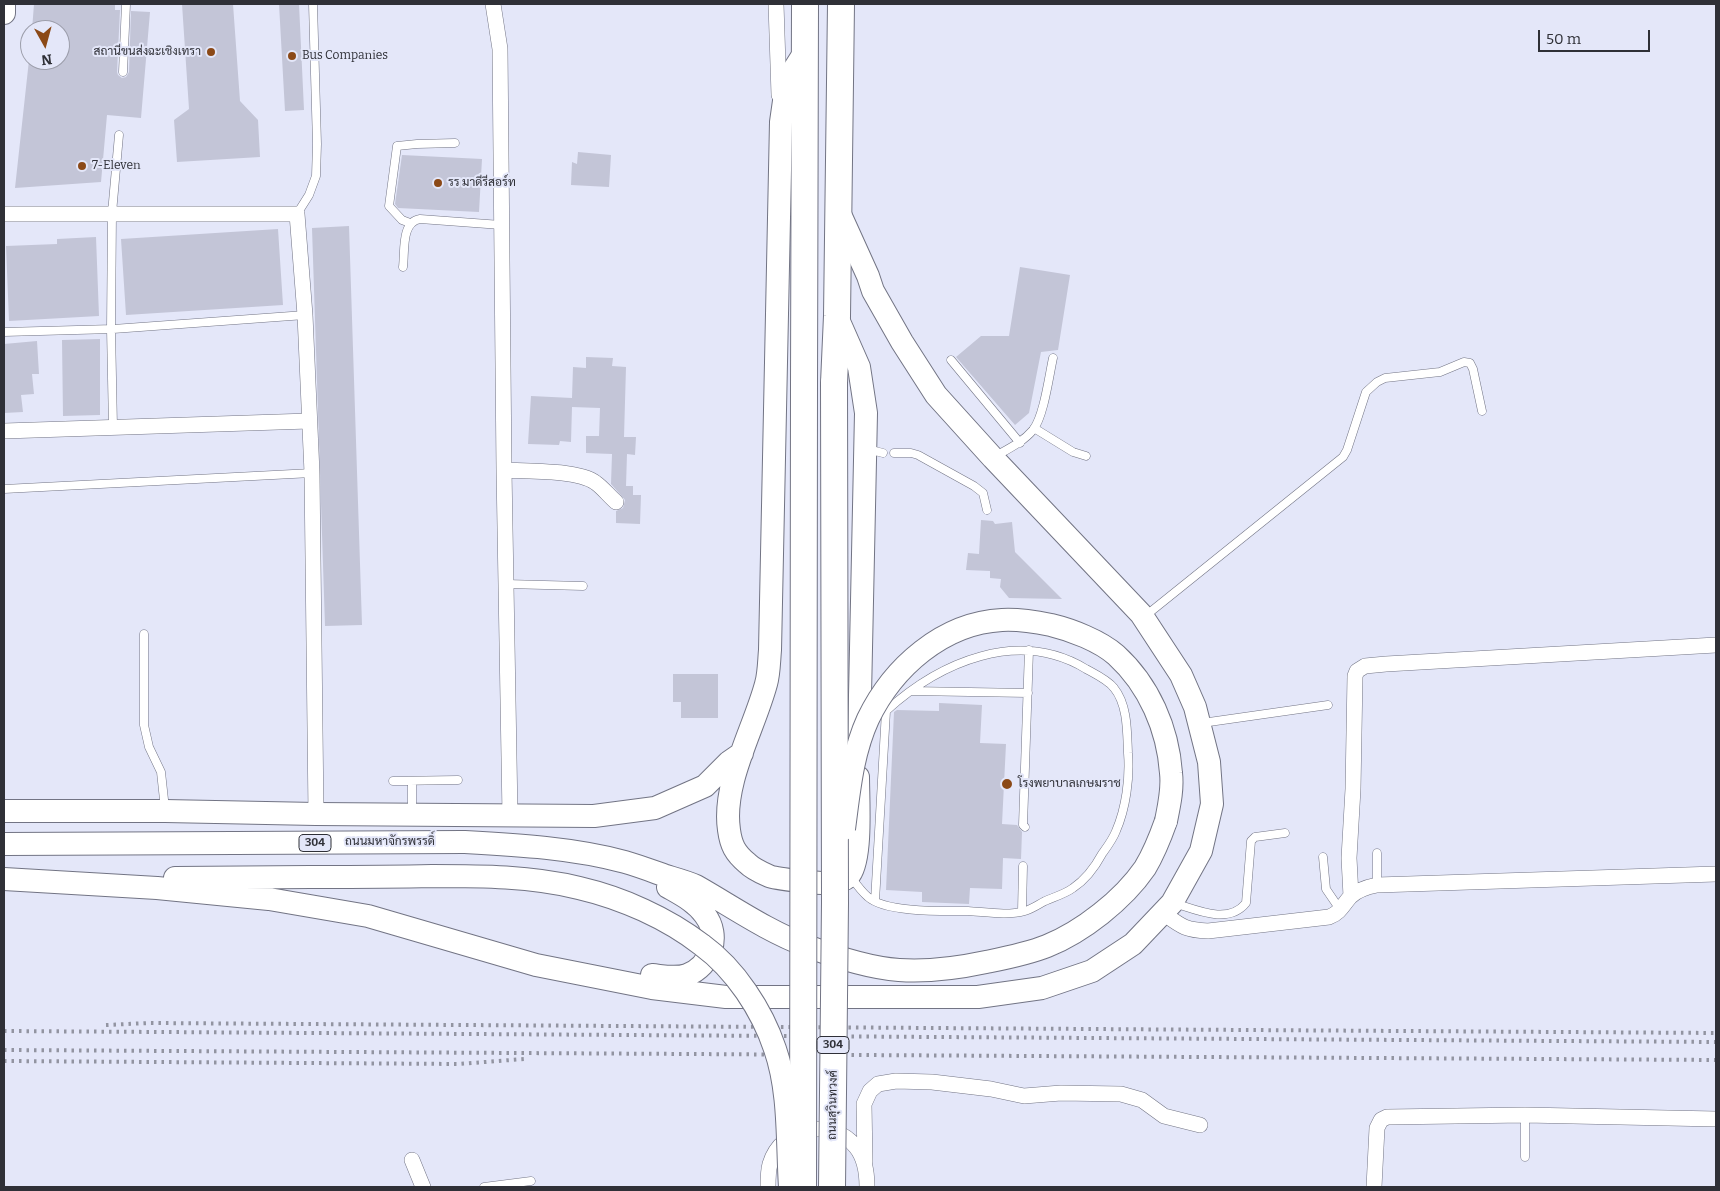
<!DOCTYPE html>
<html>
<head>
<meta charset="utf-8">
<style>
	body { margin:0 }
	#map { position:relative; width:1720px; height:1191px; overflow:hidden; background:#e4e7f9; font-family:Bitter,serif }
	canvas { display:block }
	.frame { position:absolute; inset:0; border:5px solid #2f3037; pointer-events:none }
	.north { position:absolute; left:20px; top:20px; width:50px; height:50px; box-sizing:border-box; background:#e4e7f9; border:1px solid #9c9eab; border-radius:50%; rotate:173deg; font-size:14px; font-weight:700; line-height:20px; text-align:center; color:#2f3037 }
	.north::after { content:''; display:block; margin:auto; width:18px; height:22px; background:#8b4917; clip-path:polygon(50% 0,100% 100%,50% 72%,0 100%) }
	.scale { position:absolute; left:1538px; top:30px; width:112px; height:22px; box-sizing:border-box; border:2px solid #2f3037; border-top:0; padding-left:6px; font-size:15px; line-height:18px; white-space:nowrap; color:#2f3037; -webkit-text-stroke:4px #e4e7f9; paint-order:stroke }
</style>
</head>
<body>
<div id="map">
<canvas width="1720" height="1191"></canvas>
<div class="frame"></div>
<div class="north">N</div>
<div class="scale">50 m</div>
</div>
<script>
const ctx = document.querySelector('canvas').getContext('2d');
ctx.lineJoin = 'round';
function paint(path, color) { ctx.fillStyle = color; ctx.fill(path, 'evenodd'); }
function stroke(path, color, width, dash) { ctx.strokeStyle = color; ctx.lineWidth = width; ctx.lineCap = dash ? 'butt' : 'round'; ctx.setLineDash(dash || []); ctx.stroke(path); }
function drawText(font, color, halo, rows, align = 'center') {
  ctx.font = font + ' Bitter,Sarabun,serif'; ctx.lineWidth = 4; ctx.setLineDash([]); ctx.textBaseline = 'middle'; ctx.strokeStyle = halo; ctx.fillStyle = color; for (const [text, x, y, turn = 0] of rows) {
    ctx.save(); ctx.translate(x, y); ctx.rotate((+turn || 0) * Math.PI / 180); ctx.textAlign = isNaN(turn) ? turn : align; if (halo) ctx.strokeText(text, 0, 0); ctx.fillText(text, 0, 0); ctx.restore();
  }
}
const building = new Path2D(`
	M34,4H115V10H120L117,72L118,75L122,78L126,77L129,72L131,11L150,12L141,118L107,115L101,182L15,188L29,60H60V30H32Z
	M182,4H233L240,101L258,120L260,157L177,162L174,120L189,109Z
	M279,4H299L304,110L285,111Z
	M578,152L611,155L609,187L571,185L572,162L577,164Z
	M402,155L482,159L479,212L398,208L395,204Z
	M349,226L362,625L325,626L312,228Z
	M278,229L283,305L126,315L121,239Z
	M96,237L99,316L9,321L6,246L57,244V239Z
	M1020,267L1070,275L1058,350L1041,352L1029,413L1015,425L956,357L981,336H1009Z
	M100,339V415L63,416L62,340Z
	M37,341L39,374H32L34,394L21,395L23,412L4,413V344Z
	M586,357L613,358L612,366L626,367L624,437H636L635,455L627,454L626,486H633V495H641L640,524L616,523V511L623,508L625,500L611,484L612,454L586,453V436H599L600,408L572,407L571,442L560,441L559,445L528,444L531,396L572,398L573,367L586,368Z
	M981,520L993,521L995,524L1012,522L1015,552L1062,599L1009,598L1000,587L1001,579L990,578V571L966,570L968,553L979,554Z
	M673,674H718V718H681V702H673Z
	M939,703L982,705L980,743L1006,744L1002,824L1017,825L1022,832L1021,859L1003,858L1002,889L970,888L969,904L922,902V892L886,890L894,712L897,710L939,711Z`);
const lane = new Path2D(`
	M123,72L126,4
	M297,214L309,195L316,176L317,144L313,4
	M410,223L402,220L389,206L397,146L417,144L455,143
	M403,267C405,251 401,222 420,219L501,225
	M4,332L113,329L305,315
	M951,360L1020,443
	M113,427L111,329L112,213L119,135
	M1034,428L1073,452L1086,456
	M867,449L883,453
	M894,453H911L918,455L974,486L983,493L987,510
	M994,457C1008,449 1023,442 1033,430C1044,416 1049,376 1053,358
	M4,489L312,473
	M506,584L583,586
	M1144,617L1343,457L1347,450L1366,392L1377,382L1385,378L1440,372L1464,362L1470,363L1473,369L1482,411
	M144,634V725L149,747L161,772L165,809
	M911,691L1028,693
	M1202,723L1328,705
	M393,781L458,780
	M412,781V814
	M1025,827L1023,825L1029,650
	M1377,853V885
	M1323,857L1326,889L1341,911
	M851,877C856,884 862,892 868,897C886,913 944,911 968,911C986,912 1007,916 1025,911C1032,909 1039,904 1045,901C1054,897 1065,894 1073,888C1085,880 1095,867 1102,854C1107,847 1113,839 1116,831C1126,808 1130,778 1128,753C1127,733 1128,705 1114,688C1108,680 1095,674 1086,669C1018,628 940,662 886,711L875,901
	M1174,903C1197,910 1228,925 1246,903L1251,841L1255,837L1285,833
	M1022,911L1023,866
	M1525,1115V1157
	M484,1187L531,1181`);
const street = new Path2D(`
	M493,4L500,49L504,470L510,815
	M776,4L779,95
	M4,214H297L305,315L312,473L316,814
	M4,431L309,421
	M504,470C527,471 579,470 596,483C603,488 609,496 616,502
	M1351,896L1349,858L1353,789L1355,676L1357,671L1365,666L1386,664L1716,645
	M1163,913C1181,926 1184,930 1208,931L1329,917C1340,913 1343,905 1350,897C1357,890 1367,887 1377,885L1716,874
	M412,1160L423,1187
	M865,1162L864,1104L870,1091L878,1084L896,1081L932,1082L991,1089L1024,1096L1061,1093L1121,1094L1142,1100L1164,1116L1200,1125
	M768,1187C768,1180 768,1171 770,1164C781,1126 832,1117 856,1147C865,1158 867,1173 867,1187
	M1374,1187L1377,1128L1381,1120L1387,1117L1525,1115L1716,1119`);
const primary = new Path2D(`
	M4,13V4
	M805,52L791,74L786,87L781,122L770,650C769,661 769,674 766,684C754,729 722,783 729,830C731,845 735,853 747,863C752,868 762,873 769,876C776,879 822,884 830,883C836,883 847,880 850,874C862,857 858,799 858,777
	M837,317L859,367L866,413L859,742
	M4,811H165L316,814L594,816L655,808L705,786L729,762L742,753
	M4,844L464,842C518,845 573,848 625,862C639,866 652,871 666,876C676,879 687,882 696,886C733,907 767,931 807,946C833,956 871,968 899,970C928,972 958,968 986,962C1006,958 1027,954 1047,946C1082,932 1123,900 1145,868C1154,853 1160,838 1166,821
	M175,878L311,877
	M4,879L157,888L269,899L368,916L536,965L652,988L726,997H978L1042,988L1092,971L1133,944L1172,903L1201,851L1212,804L1209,762L1195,707L1181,675L1141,614L993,458L936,395L902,342L873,291L868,276L839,212
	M652,975C663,976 676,979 687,975C711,966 721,936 705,915C696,902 682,895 668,887`);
const highway = new Path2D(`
	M834,383L837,316L841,4
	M804,385L805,4`);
const rail = new Path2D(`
	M106,1025L149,1023L1716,1033
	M4,1031L1716,1042
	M4,1050L1716,1060
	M4,1061L459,1064L524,1059`);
const primaryBridge = new Path2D(`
	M844,829C849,792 852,754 868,719C893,667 943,623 1002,620C1018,619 1036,622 1051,625C1072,630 1100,641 1116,655C1149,685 1168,729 1171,773C1173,789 1169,806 1166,821
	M311,877C352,877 392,877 432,876C481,876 531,876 579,888C622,898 667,918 702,945C735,969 762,1010 775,1049C790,1092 787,1142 790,1187`);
const highwayBridge = new Path2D(`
	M803,1187L804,385
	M832,1187L835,903L834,383`);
const markers = [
	[211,52,5,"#8b4917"],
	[292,56,5,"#8b4917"],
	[82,166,5,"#8b4917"],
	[438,183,5,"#8b4917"],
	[1007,784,6,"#8b4917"]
];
const shields = [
	[315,843,32],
	[833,1045,32]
];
const shieldNames = [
	["304",315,843],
	["304",833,1045]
];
const poiNames = [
	["สถานีขนส่งฉะเชิงเทรา",201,52,"right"],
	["Bus Companies",302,56],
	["7-Eleven",92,166],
	["รร มาดีรีสอร์ท",448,183],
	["โรงพยาบาลเกษมราช",1018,784]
];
const streetNames = [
	["ถนนมหาจักรพรรดิ์",390,842],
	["ถนนสุวินทวงศ์",833,1105,-89]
];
paint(building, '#c3c5d7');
stroke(lane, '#727484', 9);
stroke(street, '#727484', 16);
stroke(primary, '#727484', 24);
stroke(highway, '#727484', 28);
stroke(lane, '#fff', 8);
stroke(street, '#fff', 15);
stroke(primary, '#fff', 22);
stroke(highway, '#fff', 26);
stroke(rail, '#9294a1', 4, [2.5, 5]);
stroke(primaryBridge, '#727484', 24, []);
stroke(highwayBridge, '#727484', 28, []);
stroke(primaryBridge, '#fff', 22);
stroke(highwayBridge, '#fff', 26);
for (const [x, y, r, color] of markers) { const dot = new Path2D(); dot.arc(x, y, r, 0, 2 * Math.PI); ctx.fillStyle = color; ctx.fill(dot); stroke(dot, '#e4e7f9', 2); }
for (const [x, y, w] of shields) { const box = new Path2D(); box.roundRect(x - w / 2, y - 8.5, w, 17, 4); ctx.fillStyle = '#e4e7f9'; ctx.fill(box); stroke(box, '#2f3037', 1); }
drawText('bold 11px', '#2f3037', null, shieldNames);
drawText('12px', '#2f3037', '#e4e7f9', poiNames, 'left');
drawText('12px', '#2f3037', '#e4e7f9', streetNames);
</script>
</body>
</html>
